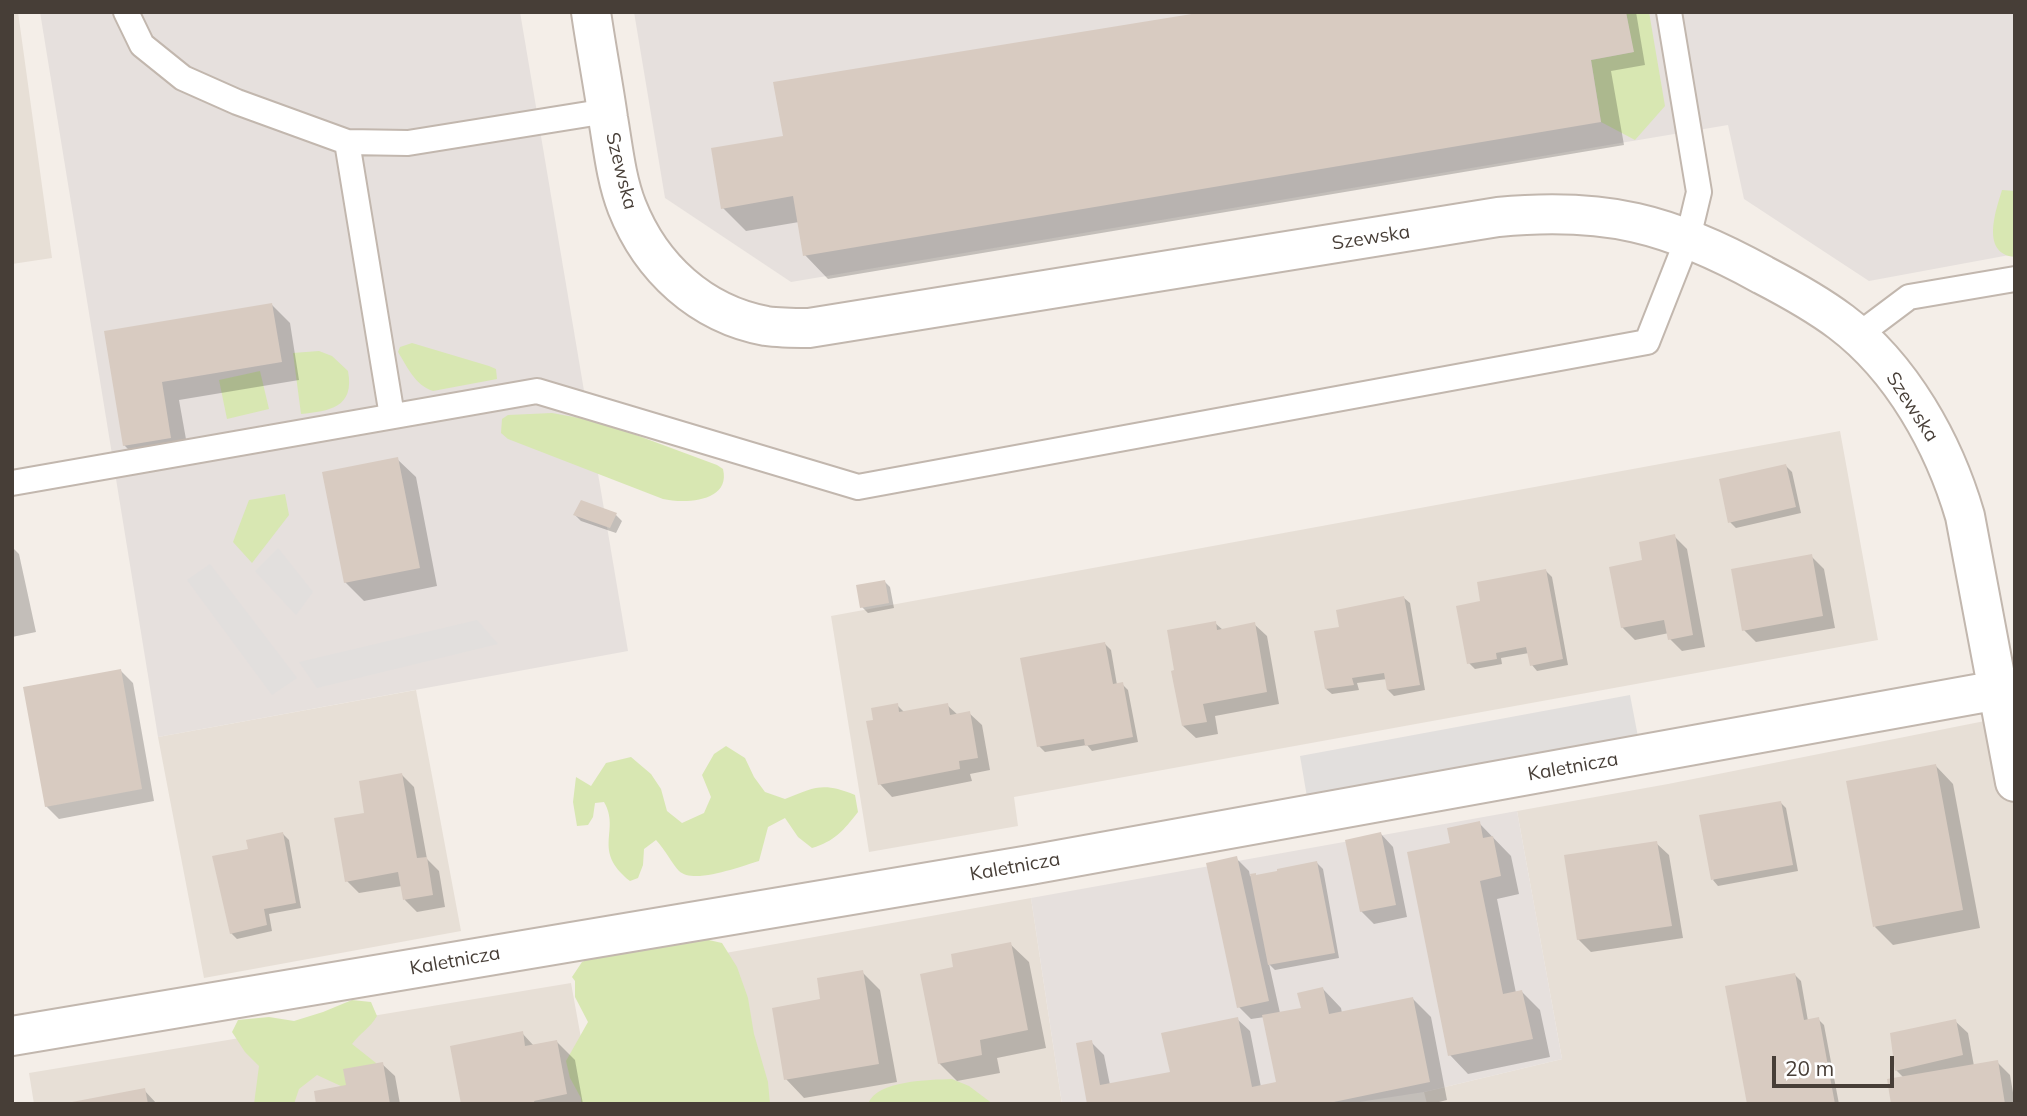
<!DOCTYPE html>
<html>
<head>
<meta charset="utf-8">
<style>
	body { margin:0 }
	#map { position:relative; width:2027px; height:1116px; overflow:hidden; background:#f4eee8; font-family:Mulish,sans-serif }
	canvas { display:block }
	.frame { position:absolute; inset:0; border:14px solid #473e37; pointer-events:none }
	.scale { position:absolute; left:1772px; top:1056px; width:122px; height:32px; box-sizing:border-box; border:4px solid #473e37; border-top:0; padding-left:9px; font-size:21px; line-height:24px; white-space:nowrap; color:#473e37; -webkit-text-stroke:5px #fff; paint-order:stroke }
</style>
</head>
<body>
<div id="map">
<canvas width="2027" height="1116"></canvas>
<div class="frame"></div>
<div class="scale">20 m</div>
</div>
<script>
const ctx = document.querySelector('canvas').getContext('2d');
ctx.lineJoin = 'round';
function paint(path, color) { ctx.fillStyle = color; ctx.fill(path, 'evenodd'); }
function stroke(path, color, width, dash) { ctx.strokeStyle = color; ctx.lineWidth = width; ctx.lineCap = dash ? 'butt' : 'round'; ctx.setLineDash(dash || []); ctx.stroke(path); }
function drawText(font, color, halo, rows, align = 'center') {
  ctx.font = font + ' Mulish,sans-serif'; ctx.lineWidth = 5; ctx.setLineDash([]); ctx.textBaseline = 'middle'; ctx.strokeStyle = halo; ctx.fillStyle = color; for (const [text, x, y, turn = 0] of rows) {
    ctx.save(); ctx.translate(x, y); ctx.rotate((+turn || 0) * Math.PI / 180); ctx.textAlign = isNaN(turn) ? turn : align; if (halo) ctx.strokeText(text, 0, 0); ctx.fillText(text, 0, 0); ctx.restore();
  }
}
const residential = new Path2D(`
	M12,12H18L52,258L12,264Z
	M1840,431L1878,640L1014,797L1018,826L869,852L831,616Z
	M416,690L461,931L204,978L158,737Z
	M2015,715V1104H1427L1424,1092L1562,1059L1517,811L1668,784Z
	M1031,898L1062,1104H747L720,954Z
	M571,983L593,1104H34L29,1073Z`);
const industrial = new Path2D(`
	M40,12H520L628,651L158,737Z
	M634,12H2015V254L1869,281L1744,199L1728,125L791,282L665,198Z
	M1517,811L1562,1059L1424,1092L1347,1104H1062L1031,898Z`);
const green = new Path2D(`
	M1626,12H1649L1665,106L1635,140L1601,122L1591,60L1633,52Z
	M2002,190L2015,191V257C1980,254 1996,210 2002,190Z
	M412,343L489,366L496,369L497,379L433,391C415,385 408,368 398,352L400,347Z
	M319,351L332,356L348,371C355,408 329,411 301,414L293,353Z
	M260,371L269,409L227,419L219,380Z
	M552,413L601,422L717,465L723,469C731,502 685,504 663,499L508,439L501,433L502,419L508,415Z
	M285,494L289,515L252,563L233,542L249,500Z
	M726,746L745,758L754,777L765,792L785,799C815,787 823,782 855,795L858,812C843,831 835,841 812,848L798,837L785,818L768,827L759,861C741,866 694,885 679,871C673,865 664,848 656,840L644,849L643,865L638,878L630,881C591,850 621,831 604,802L595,803L593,817L588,825L577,826L573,802L576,777L591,786L606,763L631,757L651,774L661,789L667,811L682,823L704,813L711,797L702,775L714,754Z
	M700,938L722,943L737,967L748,998L754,1034L768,1082L770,1104H581V1098L570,1078L566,1061L588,1022L575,997V981L572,977L582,962L604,952Z
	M352,1000L371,1002L377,1016C370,1028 360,1033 352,1044L376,1063L377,1078L356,1093L317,1075L299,1089L294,1104H254L259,1066L245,1052L232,1032L238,1020L269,1017L294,1021L323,1012Z
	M952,1079L969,1086L993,1104H868C877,1080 929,1080 952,1079Z`);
const parking = new Path2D(`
	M278,548L313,592L296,615L255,571Z
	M210,564L297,678L272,695L187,580Z
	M477,620L498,644L317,688L299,662Z
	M1630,695L1639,742L1308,803L1300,756Z`);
const shadow = new Path2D(`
	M1215,12H1636L1645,65L1611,71L1624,145L828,279L805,255L799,222L746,231L723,208L785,137Z
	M272,305L290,323L299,380L179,400L189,456L143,464L124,445L106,333Z
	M397,459L416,477L437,586L364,601L345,582Z
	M1786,466L1792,472L1801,513L1736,528L1730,522Z
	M575,515H616L622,521L616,533L581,521Z
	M1674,536L1687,549L1705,647L1682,651L1670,639L1669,633L1635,640L1622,627L1644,562Z
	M12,547L19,554L36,632L12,637Z
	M1811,556L1824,569L1835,628L1756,642L1744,630Z
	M1546,571L1552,577L1568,665L1537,671L1532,665L1529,653L1501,658L1502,664L1475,669L1469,663L1482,603Z
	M884,581L890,587L894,608L868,613L862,607Z
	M1404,598L1410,603L1425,690L1394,696L1388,690L1387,679L1357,683L1359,690L1332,694L1326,689L1341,628Z
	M1215,623L1223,630L1254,624L1267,636L1279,704L1215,716L1218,734L1196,738L1183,726Z
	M1105,644L1111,650L1117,685L1122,684L1128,690L1138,742L1092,751L1087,745L1045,752L1039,746Z
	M120,670L133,683L154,801L59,819L46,806Z
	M897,705L905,713L947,705L958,715L969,713L982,725L990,770L970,774L972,781L892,797L880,784L875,721Z
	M1935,765L1953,784L1980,928L1893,945L1875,927Z
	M402,775L414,787L427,859L439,871L445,907L417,912L405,900L402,886L359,893L347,881L366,814Z
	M1780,802L1786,808L1798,871L1718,886L1713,880Z
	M1479,823L1511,856L1519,894L1497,899L1516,993L1522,992L1540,1010L1550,1057L1468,1074L1450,1055L1452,845Z
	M283,834L289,840L301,908L269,914L272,931L237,939L231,933L250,850Z
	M1381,834L1393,847L1407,917L1374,924L1361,911Z
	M1656,843L1669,855L1683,938L1591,952L1578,939Z
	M1236,858L1249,871L1250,876L1257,877L1317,863L1323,869L1339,958L1275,970L1269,964L1280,1013L1303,1009L1323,989L1341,1008L1342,1013L1413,999L1431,1017L1447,1100L1431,1104H1089L1091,1042L1104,1055L1110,1085L1172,1073L1237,1019L1250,1031L1261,1087L1278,1083L1265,1017L1251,1019L1239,1007Z
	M1010,944L1029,962L1046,1048L997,1058L1000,1073L957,1081L939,1063L955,968Z
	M862,972L880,990L897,1082L804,1098L786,1079Z
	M1795,975L1801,981L1808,1021L1818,1019L1824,1025L1839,1104H1749Z
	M1955,1021L1968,1033L1974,1066L1997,1062L2010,1075L2015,1104H1893L1904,1078L1896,1070Z
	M522,1033L534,1046L556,1041L575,1060L583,1104H463Z
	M382,1064L395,1076L400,1104H318Z
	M144,1090L157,1104H74Z`);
const building = new Path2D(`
	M1204,12H1626L1634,52L1591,60L1601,122L803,256L793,196L721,209L711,148L783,136L773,82Z
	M272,303L282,362L162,382L171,438L123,446L104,331Z
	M398,457L420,568L344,583L322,472Z
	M1786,464L1796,507L1728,523L1719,479Z
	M581,500L617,513L610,528L573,515Z
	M1675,534L1693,635L1668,640L1664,620L1621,628L1609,567L1642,560L1639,542Z
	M1812,554L1823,616L1742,631L1731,569Z
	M1546,569L1563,659L1530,666L1526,647L1496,653L1497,659L1467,664L1456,606L1480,601L1477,582Z
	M885,580L889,603L860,608L856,585Z
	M1404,596L1420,685L1387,690L1384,673L1352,678L1354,685L1325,689L1314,631L1339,627L1336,610Z
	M1216,621L1217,630L1255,622L1267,692L1203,704L1207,722L1182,726L1171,671L1174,670L1167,630Z
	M1105,642L1113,684L1123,682L1133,737L1085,746L1084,739L1037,747L1020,658Z
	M121,669L142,789L45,807L23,687Z
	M898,703L899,712L948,703L950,715L970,711L978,758L959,761L960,769L878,785L866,721L873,720L871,708Z
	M1936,764L1963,910L1873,927L1846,781Z
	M402,773L417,858L427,857L433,895L403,900L398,872L345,882L334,818L364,813L359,781Z
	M1781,801L1793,865L1711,880L1699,815Z
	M1480,821L1483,838L1493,836L1501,876L1480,881L1503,994L1522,990L1533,1039L1448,1056L1407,852L1450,843L1447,828Z
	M283,832L296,903L264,909L267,925L230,934L212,856L248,849L246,840Z
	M1381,832L1396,905L1360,912L1345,840Z
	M1657,841L1672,926L1577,940L1564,855Z
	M1237,856L1269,1001L1237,1008L1206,863Z
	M1317,861L1335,953L1268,965L1250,874L1256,873V875L1277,871V869Z
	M1011,942L1028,1030L980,1040L982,1055L938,1064L920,974L953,967L951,954Z
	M863,970L879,1064L784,1080L772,1008L820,999L817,978Z
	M1795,973L1804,1020L1819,1017L1835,1104H1747L1725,986Z
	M1323,987L1329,1014L1413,997L1430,1082L1324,1104H1087L1076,1043L1092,1040L1100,1085L1170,1072L1161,1033L1238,1017L1252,1087L1276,1082L1262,1015L1301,1008L1297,993Z
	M1956,1019L1963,1055L1895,1071L1890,1033Z
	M523,1031L525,1046L557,1040L567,1094L534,1101L535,1104H461L450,1046Z
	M1998,1060L2005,1104H1891L1887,1079Z
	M383,1062L390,1104H316L314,1091L346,1085L343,1069Z
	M145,1088L148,1104H72V1102Z`);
const service = new Path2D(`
	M126,12L142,45L183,78L237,102L347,142L408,143L607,111
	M347,142L392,416
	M1857,336L1909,297L2015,279
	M12,483L537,391L858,487L1647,342L1688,238L1699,192L1669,12`);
const minor = new Path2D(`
	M591,12C596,47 603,83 608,118C613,147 616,179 627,207C651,268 701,314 766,326C780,328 795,328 809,328L1498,217C1605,207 1669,223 1763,275C1790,289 1817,304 1841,322C1902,368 1944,444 1965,516L2015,782
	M12,1036L1030,865L2015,687`);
const streetNames = [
	["Szewska",621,171,76],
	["Szewska",1371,238,-9],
	["Szewska",1912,407,57],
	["Kaletnicza",1573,767,-10],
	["Kaletnicza",1015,867,-10],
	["Kaletnicza",455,961,-10]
];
paint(residential, '#e7dfd6');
paint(industrial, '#e6e0dd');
paint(green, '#d8e7b2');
paint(parking, '#e2dfdd');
paint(shadow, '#0003');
paint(building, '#d8cbc1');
stroke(service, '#c2b7ae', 28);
stroke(minor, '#c2b7ae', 42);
stroke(service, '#fff', 24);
stroke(minor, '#fff', 38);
drawText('19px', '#473e37', '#fff', streetNames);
</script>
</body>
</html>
